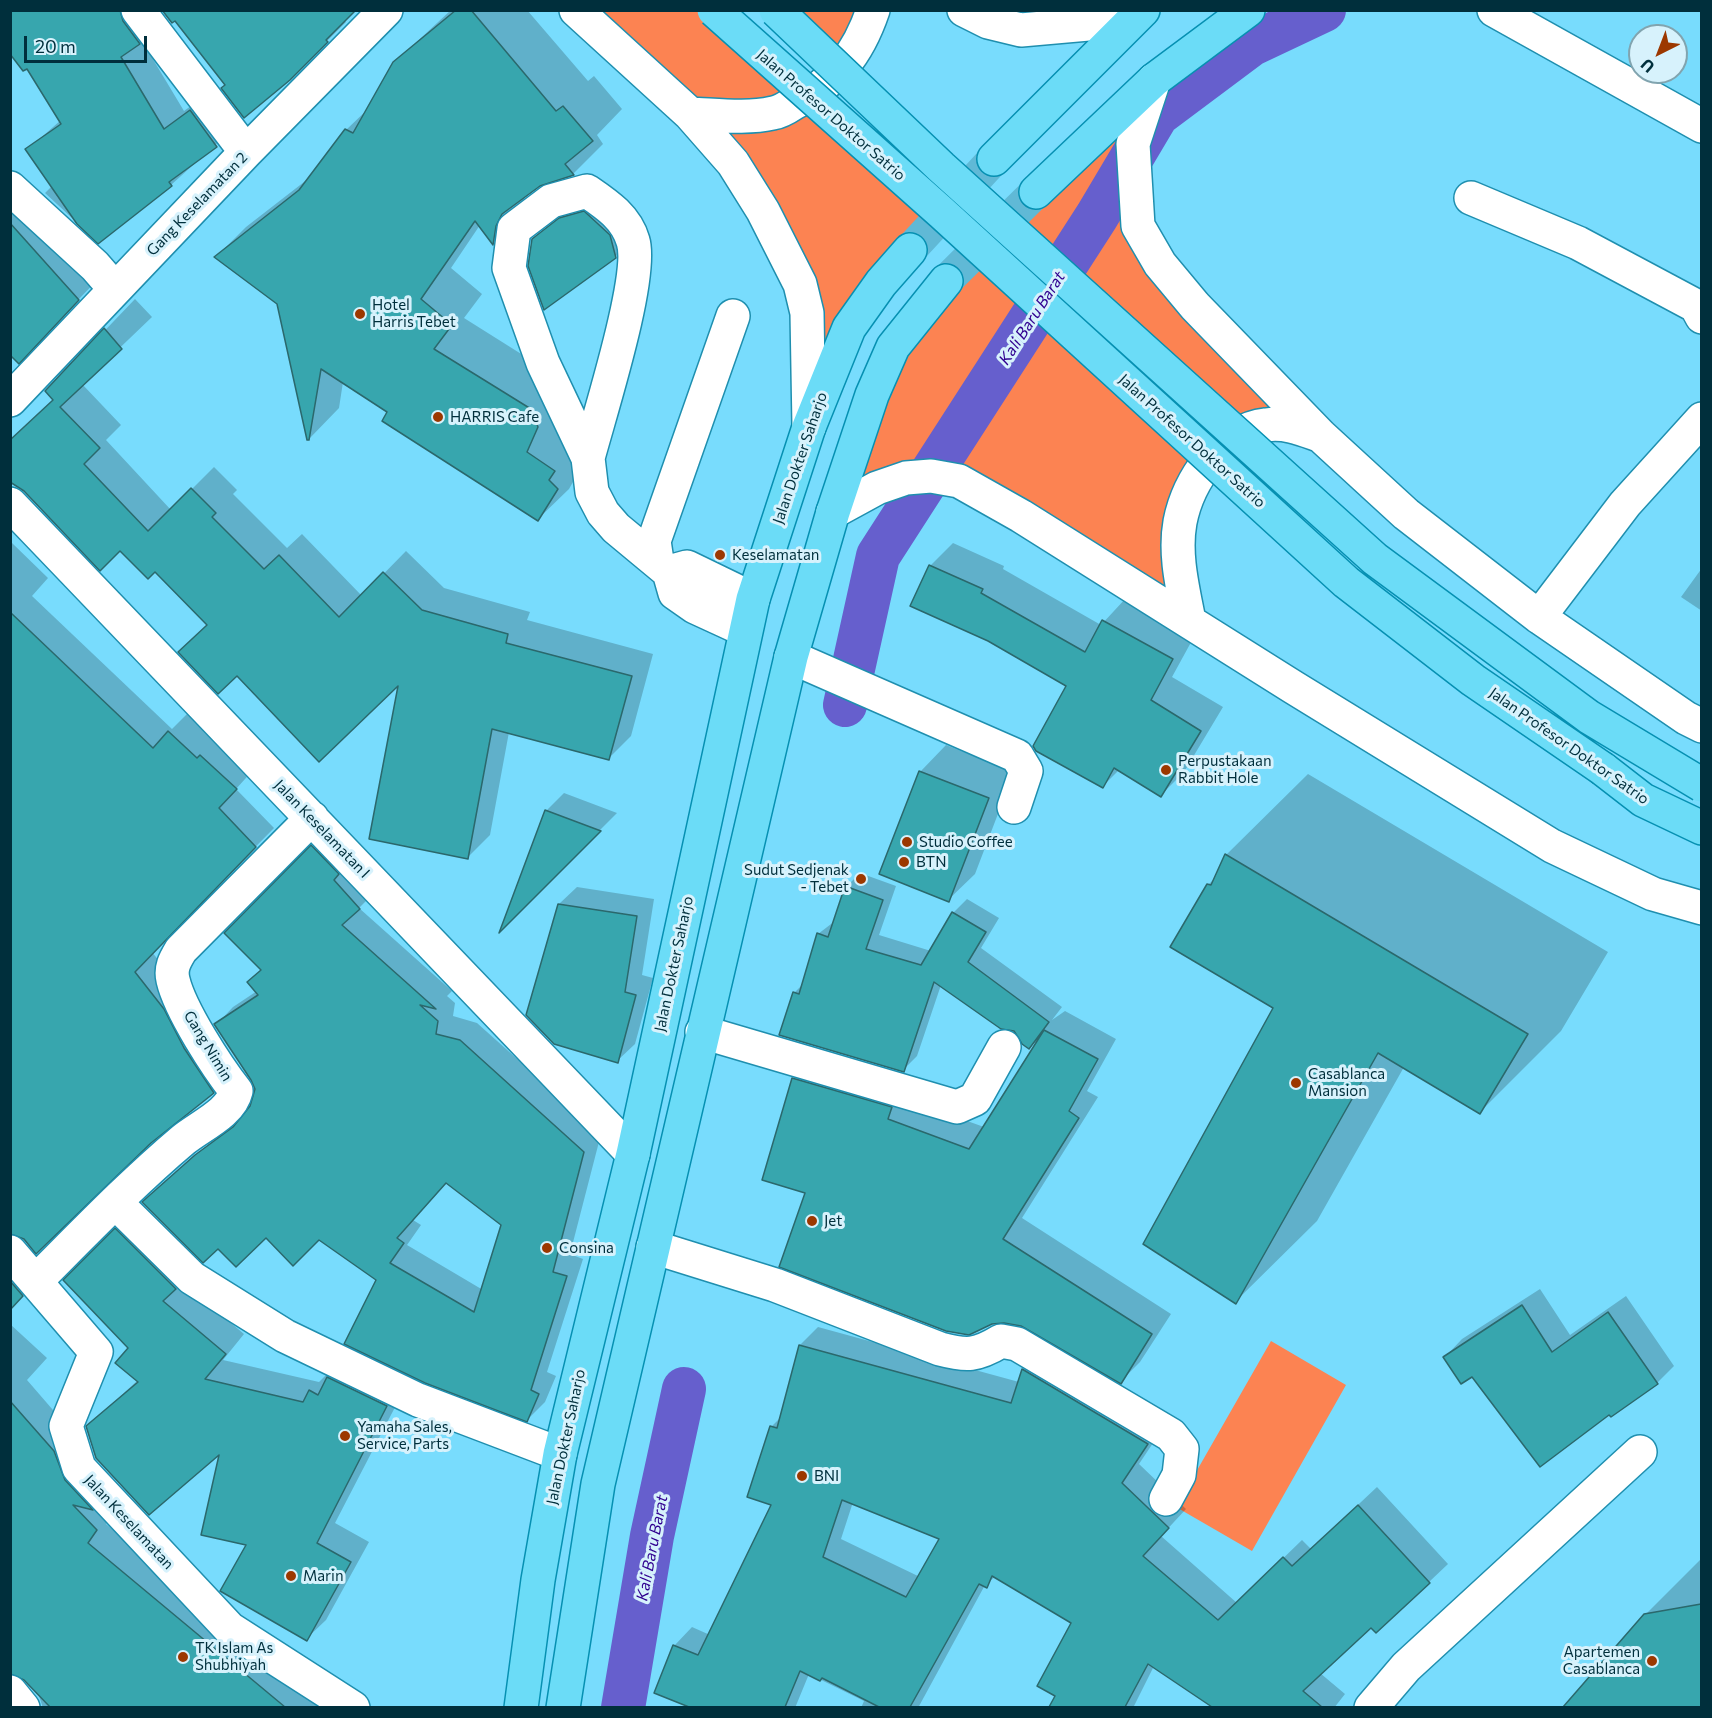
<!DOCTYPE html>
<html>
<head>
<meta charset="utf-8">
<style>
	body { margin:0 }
	#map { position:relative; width:1712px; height:1718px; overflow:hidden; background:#78dcfd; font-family:Commissioner,sans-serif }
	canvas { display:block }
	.frame { position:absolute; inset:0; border:12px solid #002f3c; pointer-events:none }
	.north { position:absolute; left:1628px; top:24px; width:60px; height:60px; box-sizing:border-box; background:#d7f2fc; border:2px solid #81a4af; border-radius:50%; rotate:222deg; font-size:16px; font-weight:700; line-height:24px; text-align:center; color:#002f3c }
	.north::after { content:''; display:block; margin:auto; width:21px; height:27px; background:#9c3800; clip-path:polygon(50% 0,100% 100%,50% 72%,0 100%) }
	.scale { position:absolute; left:24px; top:36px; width:123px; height:27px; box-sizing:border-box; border:3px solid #002f3c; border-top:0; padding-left:8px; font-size:18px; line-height:21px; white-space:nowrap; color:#002f3c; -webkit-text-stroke:4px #d7f2fc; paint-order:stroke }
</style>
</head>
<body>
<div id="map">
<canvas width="1712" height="1718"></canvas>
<div class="frame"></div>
<div class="north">U</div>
<div class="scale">20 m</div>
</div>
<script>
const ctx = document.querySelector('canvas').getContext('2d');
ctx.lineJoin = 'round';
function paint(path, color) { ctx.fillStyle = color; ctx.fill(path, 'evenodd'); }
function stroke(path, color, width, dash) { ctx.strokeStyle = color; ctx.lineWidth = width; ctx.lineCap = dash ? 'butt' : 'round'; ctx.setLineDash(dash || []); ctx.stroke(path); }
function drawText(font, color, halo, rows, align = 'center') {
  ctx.font = font + ' Commissioner,sans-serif'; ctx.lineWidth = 6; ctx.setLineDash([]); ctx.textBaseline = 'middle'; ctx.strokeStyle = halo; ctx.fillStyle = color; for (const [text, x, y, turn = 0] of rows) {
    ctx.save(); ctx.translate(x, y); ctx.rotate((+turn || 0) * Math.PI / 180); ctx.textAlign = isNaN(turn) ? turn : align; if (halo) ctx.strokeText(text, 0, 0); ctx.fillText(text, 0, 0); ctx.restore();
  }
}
const green = new Path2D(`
	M575,11H714L938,216L910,250L831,371L763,211Z
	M777,11H873L839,73Z
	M1154,80L1139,226L1321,436L1249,429L1012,220L1036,192Z
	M979,247L1212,460L1190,490L1189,621L959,481L833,512L872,395L946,281Z
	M1271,1341L1346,1385L1252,1551L1176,1507Z`);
const shadow = new Path2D(`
	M10,10H150L142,41L184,111L210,92L235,127L171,185L98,242L45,193L52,186L27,150L61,120Z
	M451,10H527L588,81L594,76L622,109L597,135L603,144L573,174L539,184L525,195L523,213L493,243L480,225L451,268L482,294L464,318L561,379L587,457L569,489L538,519L389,411L343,382L339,408L309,439L279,303L216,257L246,227L313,175L346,130L370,107L394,63Z
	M175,19L344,20L346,22L289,79L227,84Z
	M10,197L102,275L35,345L10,354Z
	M579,201L633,239L615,257L533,240Z
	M135,299L152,317L82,384L121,425L106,440L171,510L214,467L237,490L233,494L287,548L302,534L362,596L406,551L444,588L530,612L527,620L653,654L631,736L609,758L509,732L490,835L468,857L400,681L209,624L155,570L120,549L55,399L47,391Z
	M11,542L48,578L32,596L172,729L188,713L254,769L236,789L274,828L152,952L182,990L232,1073L213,1092L150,1141L36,1252L17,1233L10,1190Z
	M953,543L1004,566L1003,569L1101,625L1126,598L1195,635L1172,677L1223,707L1184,772L1161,795L1119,770L1103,786L1068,685L930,566Z
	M1702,568V611L1681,597Z
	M946,745L1014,772L975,874L948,900L920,772Z
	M1308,774L1608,952L1561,1031L1480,1112L1404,1067L1317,1221L1235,1302L1275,1008L1208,885L1217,876L1226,855Z
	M564,793L617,813L503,927L546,811Z
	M330,829L377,890L359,908L452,991L447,996L455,1003L453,1016L477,1023L601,1134L570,1254L583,1259L547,1372L556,1376L545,1402L527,1420L378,1279L319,1239L266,1236L161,1185L252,1107L256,1089L253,1080L216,1025L233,1007L257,991L249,982L262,969L227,933ZM447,1182L503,1225L483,1290L407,1245L421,1225L413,1220Z
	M860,873L896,886L879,935L931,951L953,913L967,899L999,918L981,948L1062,1007L1052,1020L1065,1011L1116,1039L1087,1091L1098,1097L1022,1218L1171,1314L1140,1362L1120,1382L807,1192L793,1079L813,1059L906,1099L984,1127L1041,1038L1029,1047L1015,1030L941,985L917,1056L903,1070L794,993L804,983L818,934L835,921L846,887Z
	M577,887L654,899L642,975L653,978L635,1044L617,1061L559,904Z
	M135,1210L181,1281L244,1334L223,1360L319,1382L329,1372L406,1386L335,1523L369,1542L326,1620L306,1639L248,1544L221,1451L88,1426L138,1380L130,1348L65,1280Z
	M10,1238L41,1277L10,1309Z
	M1540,1289L1570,1335L1626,1296L1674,1366L1657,1383L1473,1375L1445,1357L1462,1339Z
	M10,1324L47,1358L27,1380L72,1432L115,1510L106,1524L328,1708H43L39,1696L17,1673L10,1672Z
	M818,1327L1019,1382L1023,1369L1041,1351L1165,1425L1139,1464L1186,1509L1161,1536L1237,1603L1302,1540L1311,1549L1377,1487L1448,1564L1429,1582L1371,1625L1320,1673L1345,1694L1334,1708H1209L1211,1705L1154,1666L1133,1708H1051L1057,1695L1072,1622L996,1576L985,1585L918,1708H861L864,1701L809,1674L795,1708H693L655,1693L674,1646L692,1627L710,1635L773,1504L771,1427L781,1417L800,1345ZM853,1502L941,1539L920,1577L841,1539Z
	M1702,1558V1708H1565L1645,1615Z`);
const canal = new Path2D(`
	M845,705L878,556L1097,216L1157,115L1252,44L1324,10
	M623,1708L652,1536L684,1389`);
const building = new Path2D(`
	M10,10H120L123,21L140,44L121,57L164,129L190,110L217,147L169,182L172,186L98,244L77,224L25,149L61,124L27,69L23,71L10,54Z
	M162,10H356L326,40L328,42L290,80L244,118L221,88L225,85L175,21L172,23Z
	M456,10H471L556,111L563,106L593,141L565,164L574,175L540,186L502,214L496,226L493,245L475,221L421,299L452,325L434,349L531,409L538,427L527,452L555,471L549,480L558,489L538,521L382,421L387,412L321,369L309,440H307L277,304L214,257L299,190L345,129L353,133L393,62Z
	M584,211L610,235L616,258L544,310L528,266L532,239L559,218Z
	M10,223L79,300L19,364L10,355Z
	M104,328L122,349L60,407L100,448L84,464L148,531L191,488L216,513L212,517L264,569L279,555L339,617L383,572L422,610L508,634L506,643L632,676L609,760L492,729L468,859L369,839L398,686L319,762L237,676L218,694L178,652L207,625L155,572L148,579L120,551L100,571L24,491L10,482V440L53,400L45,391Z
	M929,565L983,589L981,593L1085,652L1102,620L1173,659L1151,700L1201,731L1161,797L1114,768L1103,788L1036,751L1033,746L1066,686L988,641L910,606Z
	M10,612L153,748L168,731L197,758L200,755L237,789L219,808L256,847L135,972L164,1009L184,1048L214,1093L151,1143L36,1254L24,1239L10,1234Z
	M919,771L989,798L949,902L879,874Z
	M545,810L601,831L499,933Z
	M311,845L339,874L334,880L360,909L342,925L436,1009L420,1005L438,1021L436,1034L460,1040L584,1152L553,1272L567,1276L531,1390L539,1394L527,1422L425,1383L344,1344L376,1280L319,1240L293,1266L266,1238L236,1267L218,1249L203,1263L142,1202L195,1155L233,1127L250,1106L255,1089L251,1080L214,1024L258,995L247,982L261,970L224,933ZM446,1183L501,1225L474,1312L390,1263L404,1243L397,1238Z
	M1225,854L1528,1034L1480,1114L1378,1053L1236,1304L1143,1244L1273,1008L1170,947L1207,884L1211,885Z
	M845,886L883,900L866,949L921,965L952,912L986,932L968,962L1049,1022L1029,1049L1022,1044L1014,1031L1001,1029L934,982L904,1072L779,1035L793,992L799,994L817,933L828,937Z
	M558,904L637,916L625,992L636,995L618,1063L554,1044L526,1015Z
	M1044,1030L1098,1059L1069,1111L1079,1118L1003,1239L1152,1334L1121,1384L1021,1326L1004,1323L992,1324L969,1335L946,1331L779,1267L805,1193L762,1180L792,1078L892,1107L888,1119L969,1149Z
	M115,1228L176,1289L163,1301L226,1354L205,1379L303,1402L309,1390L318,1395L327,1377L387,1406L317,1543L351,1562L307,1641L220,1591L246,1545L201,1535L219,1455L149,1515L96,1458L86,1426L138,1382L115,1363L128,1348L63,1280Z
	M10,1281L23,1296L10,1310Z
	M1522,1305L1552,1352L1608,1312L1658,1384L1611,1417L1609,1415L1540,1467L1472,1377L1461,1384L1443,1357Z
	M799,1345L1011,1403L1022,1369L1148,1444L1122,1483L1169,1528L1143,1556L1218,1620L1283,1557L1292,1566L1358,1505L1430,1583L1376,1633L1371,1628L1303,1691L1322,1707H1212L1148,1664L1125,1707H1049L1055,1696L1037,1686L1071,1623L992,1576L987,1588L979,1584L910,1707H879L822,1678L820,1681L800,1671L785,1707H689L654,1693L673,1645L698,1655L771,1505L747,1497L770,1426L777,1428ZM842,1500L939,1539L906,1597L823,1557Z
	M10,1401L54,1451L65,1480L93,1510L73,1505L97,1530L88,1543L285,1707H50L24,1680L10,1674Z
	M1701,1604V1707H1563L1644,1614Z`);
const majorTunnel = new Path2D(`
	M910,250L994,159
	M946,281L1036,192`);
const minor = new Path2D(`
	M138,10L246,152
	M576,10L690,114L733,163L763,211L800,284L807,313L809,427
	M964,10L988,22L1021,30L1111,22L1142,10
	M1494,10L1702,126
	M1154,80L1133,144L1138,226L1160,264L1195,306L1321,436L1406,514L1539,617L1686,718L1702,726
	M690,114C717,115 747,119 773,113C780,112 788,107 794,103C836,82 858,54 873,10
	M10,188L95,266L115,289
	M1471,198L1578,243L1696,306L1702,317
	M10,400L246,152L386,10
	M588,458C599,416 644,276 633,241C626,217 606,204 587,191L551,201L514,229L509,268L543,363L588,458L592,492L603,513L616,528L669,572L675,593L695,607L745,630
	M10,504L633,1154
	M833,512L877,488L906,478L931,476L959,481L1021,516L1293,687L1552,846L1653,894L1702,908
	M657,561L654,541L733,316
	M669,572L687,567L753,599
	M1539,617L1625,504L1702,419
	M1189,621C1183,589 1174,555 1180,522C1188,481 1222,430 1266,425C1285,422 1302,429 1319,435
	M791,657L1017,756L1026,771L1014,807
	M702,1032L957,1107L975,1099L1004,1047
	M116,1203L192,1278L285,1336L418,1400L560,1454
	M653,1247L775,1285L940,1349C967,1356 976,1356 1001,1341L1017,1344L1171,1435L1182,1449L1179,1475L1166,1499
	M10,1252L96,1352L66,1426L79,1468L230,1629L353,1708
	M37,1280C84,1233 132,1183 183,1140C200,1126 231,1113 236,1091C217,1067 180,1010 173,980C170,968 175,960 181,950L312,818
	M10,1692L23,1708
	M1371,1708L1406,1667L1640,1452`);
const major = new Path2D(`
	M994,159L1143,10
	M1036,192L1154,80L1248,10
	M1603,769L1643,800L1702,828
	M521,1708L538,1580L560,1454L633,1154L753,599L809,427L849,328L881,283L910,250
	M563,1708L598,1484L791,657L833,512L872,395L893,347L946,281`);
const majorBridge = new Path2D(`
	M714,10L942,213L1346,582L1473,680L1603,769
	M776,10L941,167L1375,559L1589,717L1702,785`);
const markers = [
	[360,314,6,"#9c3800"],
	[438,417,6,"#9c3800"],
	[720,555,6,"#9c3800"],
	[1166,770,6,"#9c3800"],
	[907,842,6,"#9c3800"],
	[904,862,6,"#9c3800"],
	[861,879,6,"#9c3800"],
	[1296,1083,6,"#9c3800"],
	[812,1221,6,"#9c3800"],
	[547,1248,6,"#9c3800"],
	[345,1436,6,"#9c3800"],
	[802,1476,6,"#9c3800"],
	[291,1576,6,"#9c3800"],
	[183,1657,6,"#9c3800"],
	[1652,1661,6,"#9c3800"]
];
const streetNames = [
	["Jalan Profesor Doktor Satrio",831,115,41],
	["Gang Keselamatan 2",197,204,-46],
	["Jalan Profesor Doktor Satrio",1192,441,42],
	["Jalan Dokter Saharjo",800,458,-71],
	["Jalan Profesor Doktor Satrio",1569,746,35],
	["Jalan Keselamatan I",322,829,46],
	["Jalan Dokter Saharjo",674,964,-78],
	["Gang Nimin",208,1046,59],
	["Jalan Dokter Saharjo",566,1437,-78],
	["Jalan Keselamatan",129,1522,47]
];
const poiNames = [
	["Hotel",372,305],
	["Harris Tebet",372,322],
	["HARRIS Cafe",450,417],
	["Keselamatan",732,555],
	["Perpustakaan",1178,761],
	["Rabbit Hole",1178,778],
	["Studio Coffee",919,842],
	["BTN",916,862],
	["Sudut Sedjenak",849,870,"right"],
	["- Tebet",849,887,"right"],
	["Casablanca",1308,1074],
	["Mansion",1308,1091],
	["Jet",824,1221],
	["Consina",559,1248],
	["Yamaha Sales,",357,1427],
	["Service, Parts",357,1444],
	["BNI",814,1476],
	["Marin",303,1576],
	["TK Islam As",195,1648],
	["Shubhiyah",195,1665],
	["Apartemen",1640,1652,"right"],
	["Casablanca",1640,1669,"right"]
];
const waterNames = [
	["Kali Baru Barat",1032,318,-57],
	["Kali Baru Barat",652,1548,-79]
];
paint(green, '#fc8352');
paint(shadow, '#0003');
stroke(canal, '#665fcd', 44);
paint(building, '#37a6ae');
stroke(building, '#2b686c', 1.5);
stroke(majorTunnel, '#60b9d6', 33, [33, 16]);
stroke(minor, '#1f8faf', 36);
stroke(major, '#0690b2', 36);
stroke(minor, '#fff', 33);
stroke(major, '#6bdcf7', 33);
stroke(majorBridge, '#0690b2', 36, []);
stroke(majorBridge, '#6bdcf7', 33);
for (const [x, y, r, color] of markers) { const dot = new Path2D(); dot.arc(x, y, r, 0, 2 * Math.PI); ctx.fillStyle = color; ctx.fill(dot); stroke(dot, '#d7f2fc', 2); }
drawText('15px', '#002f3c', '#d7f2fc', streetNames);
drawText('15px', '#002f3c', '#d7f2fc', poiNames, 'left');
drawText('italic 16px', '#300090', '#d7f2fc', waterNames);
</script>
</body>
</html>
